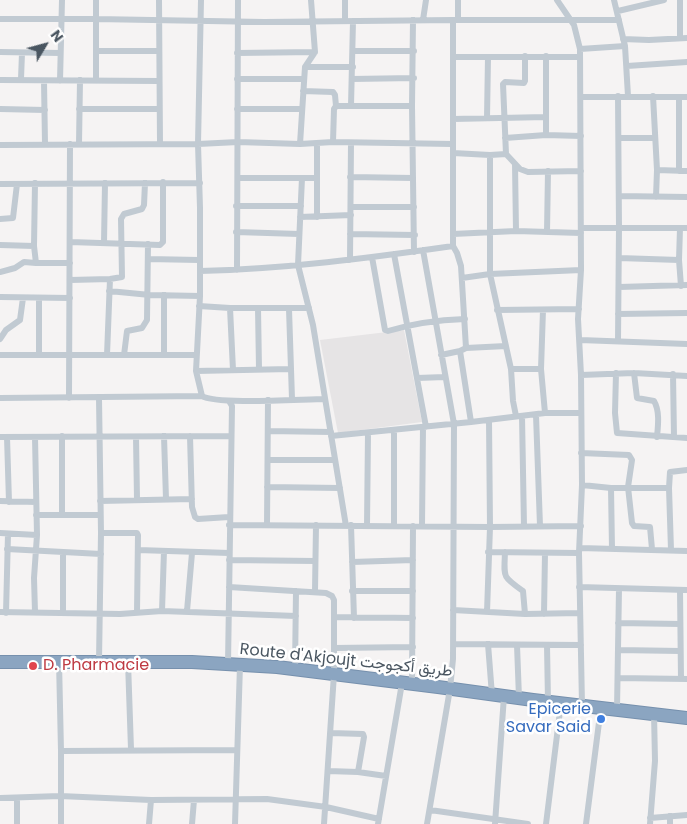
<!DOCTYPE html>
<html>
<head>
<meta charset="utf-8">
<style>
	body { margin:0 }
	#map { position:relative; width:687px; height:824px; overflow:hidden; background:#f5f3f3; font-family:Poppins,sans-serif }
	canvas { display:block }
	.north { position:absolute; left:20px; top:20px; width:50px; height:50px; -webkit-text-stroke:4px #fff; paint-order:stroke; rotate:53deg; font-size:14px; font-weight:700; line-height:20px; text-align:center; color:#4a5661 }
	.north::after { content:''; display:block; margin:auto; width:18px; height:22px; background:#4a5661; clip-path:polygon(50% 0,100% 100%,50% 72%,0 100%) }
</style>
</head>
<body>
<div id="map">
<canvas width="687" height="824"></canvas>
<div class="north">N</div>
</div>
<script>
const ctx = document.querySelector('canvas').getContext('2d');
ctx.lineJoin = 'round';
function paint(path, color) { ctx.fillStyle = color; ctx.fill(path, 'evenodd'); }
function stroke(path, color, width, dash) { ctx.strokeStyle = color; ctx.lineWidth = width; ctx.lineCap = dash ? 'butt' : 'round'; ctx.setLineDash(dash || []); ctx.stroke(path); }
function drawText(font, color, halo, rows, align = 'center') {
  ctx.font = font + ' Poppins,Vazirmatn,sans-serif'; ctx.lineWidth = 5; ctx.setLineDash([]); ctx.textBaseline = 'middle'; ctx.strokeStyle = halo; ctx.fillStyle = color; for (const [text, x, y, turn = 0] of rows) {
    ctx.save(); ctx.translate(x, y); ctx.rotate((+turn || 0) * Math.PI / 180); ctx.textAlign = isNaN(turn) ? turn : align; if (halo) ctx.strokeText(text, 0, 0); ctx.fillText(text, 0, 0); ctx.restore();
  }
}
const education = new Path2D(`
	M404,330L422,422L338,433L320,340Z`);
const street = new Path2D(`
	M159,0L160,143
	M201,0L198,144L200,208V296L196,371L202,396
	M345,0V21
	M557,0L574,25L580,49L581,270L578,319L581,375L582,485L579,553L582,705
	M614,0L625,46L628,96
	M618,11L664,0
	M0,19H96L264,22L453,20H619
	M413,20L412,106L414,252
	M423,20L426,0
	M453,20V246L457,253L461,266L466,348
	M458,20V0
	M680,37V0
	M623,39L649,40L687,38
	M580,49L625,46
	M96,51H159
	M353,51H414
	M0,52L60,53
	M237,53L315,52
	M525,56V81L524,83L505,82L503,84L506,154L520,169L528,172L581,171
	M546,56V135L581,136
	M453,57H580
	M627,66L687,62
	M305,67H353
	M21,79L22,53
	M237,79H304
	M352,79L414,78
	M0,80L159,81
	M96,80V0
	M44,81L45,144
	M60,81L62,0
	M303,91L333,92L335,95L336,106
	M653,96L657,170L656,197
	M581,97H687
	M679,97V171
	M351,106L353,21
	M0,109L45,110
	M79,109H159
	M237,109H301
	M487,118L488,57
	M453,119L546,117
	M505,138L546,135
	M620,138H655
	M333,142L334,109L336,106H412
	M79,144L80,80
	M300,144L305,67L315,52L311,0
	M0,145L198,144L238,142L300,144L333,142L452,144
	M453,153L490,155L506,154
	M490,155V274L511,369L513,401L516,416
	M515,164L516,231
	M657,170L687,171
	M350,177L413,178
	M238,178H317
	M302,178L298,265L313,325L346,526
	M35,183L34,246L36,263H70
	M0,184L200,183
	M619,196L687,197
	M236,206H301
	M351,207H414
	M300,217L351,215
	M317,217V144
	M0,219L13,218L17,184
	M581,228H687
	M680,228L679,260L681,286
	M236,232L299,234
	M547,232L548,171
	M350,234L415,235
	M453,234L516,231L581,233
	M70,242L160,245L163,242V182
	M104,243L105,183
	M0,245L34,246
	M423,250L454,424L453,659L450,689L427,824
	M394,254L426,427
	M372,257L385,330L388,331C414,323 438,320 465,319
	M619,258L679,260
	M148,259L199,260
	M350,260L351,143
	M237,270L238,0
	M200,271C285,269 369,258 453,246
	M0,272L15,268L24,262L36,263
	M462,278L490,274L581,270
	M70,280L110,279L122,277L121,219L124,214L142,209L144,205L145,183
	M619,287L687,285
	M109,291L150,295L200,296
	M164,295V355
	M0,297L70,298
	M39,298V355
	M199,306L230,308H309
	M230,308L233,370
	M258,308L259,369
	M289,309L292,399
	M497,310L579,309
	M543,310L541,369L545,413
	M618,314L687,313
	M0,339L6,330L20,320L23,298
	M580,340L687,344
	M618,341L619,228L618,96
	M0,355H196
	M107,355L110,279
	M124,355L127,331L142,328L147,320L148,244
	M441,355L460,351
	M511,369H541
	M196,371L290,369
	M616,373L615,413L617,433L687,438
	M634,373L637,398L654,401C660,411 658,426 657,437
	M673,374L674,437
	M581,375L634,373L687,376
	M417,378L445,377
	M0,398L202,396C216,405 303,399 325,399
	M69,398L70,144
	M536,415L540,526
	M522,416L524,526
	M471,422L460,351L466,348L506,346
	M268,431L331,432
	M164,436L166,499
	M190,436L192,507L195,517L198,519L229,517
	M331,436L471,422L545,413H581
	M0,437L230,436
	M7,437L9,502
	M35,437L37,535L34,578L35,612
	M136,437L137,499
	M581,453L629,455L632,460L628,487L632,523L634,526L650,527L652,549
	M268,460H335
	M582,485L611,488H669
	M267,487L340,488
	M611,488L612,549
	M0,501L36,502
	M100,501L192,499
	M36,515H100
	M62,515V436
	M229,525L490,527L581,526
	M267,525L268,400
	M351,525L354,618
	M367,526L368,433
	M394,526V430
	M422,526L423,427
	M0,533L37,535
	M101,533H137L138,535L137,612
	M580,548L687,551
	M7,549L101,554
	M138,550L229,553
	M671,550L669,488L670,472L687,470
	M63,552V612
	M488,552L579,553
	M505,552C504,578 502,576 523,591L525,614
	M229,560L315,561
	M352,562L413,560
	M229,587L326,593L332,596L334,600V674L324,824
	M579,587L687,590
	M680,590L681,679
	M315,591L316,525
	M352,591H413
	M453,610L525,614L580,613
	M162,611L164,551
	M187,611L192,553
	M0,612L120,614L162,611L296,616
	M487,612L490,527L489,420
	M6,613L8,534
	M544,614L545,553
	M335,617L413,618
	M618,623L680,624
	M454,644L581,645
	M488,644L492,695
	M517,645L519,698
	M547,645L548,702
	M334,648L413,647
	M618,650L680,651
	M59,661L61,751V824
	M99,661L101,533L99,398
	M128,662L131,749
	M228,664L232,406L229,401
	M295,669L296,591
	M618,678L687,679
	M412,684L413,526
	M617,709L619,589
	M331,733L363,734L364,737L358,772
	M61,751L237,750
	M328,771L358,772L386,776
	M0,798L60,796L151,800L267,799L326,807L379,819
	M17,798V824
	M430,810L528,824
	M670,816V824
	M650,818L687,815
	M149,824L151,800
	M192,824L194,800
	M235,824L240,665
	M378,824L402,683
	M495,824L504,696
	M546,824L561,703
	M586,824L601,707
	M650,824L655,761L654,713`);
const highway = new Path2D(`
	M0,662H192L277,667L438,687L533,700L687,718`);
const markers = [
	[33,666,5,"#e0444e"],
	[601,719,5,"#3f7fe0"]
];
const streetNames = [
	["Route d'Akjoujt طريق أكجوجت",346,661,6]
];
const healthNames = [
	["D. Pharmacie",43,666]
];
const shopNames = [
	["Epicerie",591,710],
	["Savar Said",591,728]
];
paint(education, '#e6e4e5');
stroke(highway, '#7690ad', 14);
stroke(street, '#c1cad2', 6);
stroke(highway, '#8ba5c1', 12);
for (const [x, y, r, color] of markers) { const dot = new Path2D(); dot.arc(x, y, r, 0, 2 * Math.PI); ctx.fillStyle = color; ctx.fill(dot); stroke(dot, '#fff', 2); }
drawText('16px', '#4a5661', '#fff', streetNames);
drawText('16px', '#be3a42', '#fff', healthNames, 'left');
drawText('16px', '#366cbe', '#fff', shopNames, 'right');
</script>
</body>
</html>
